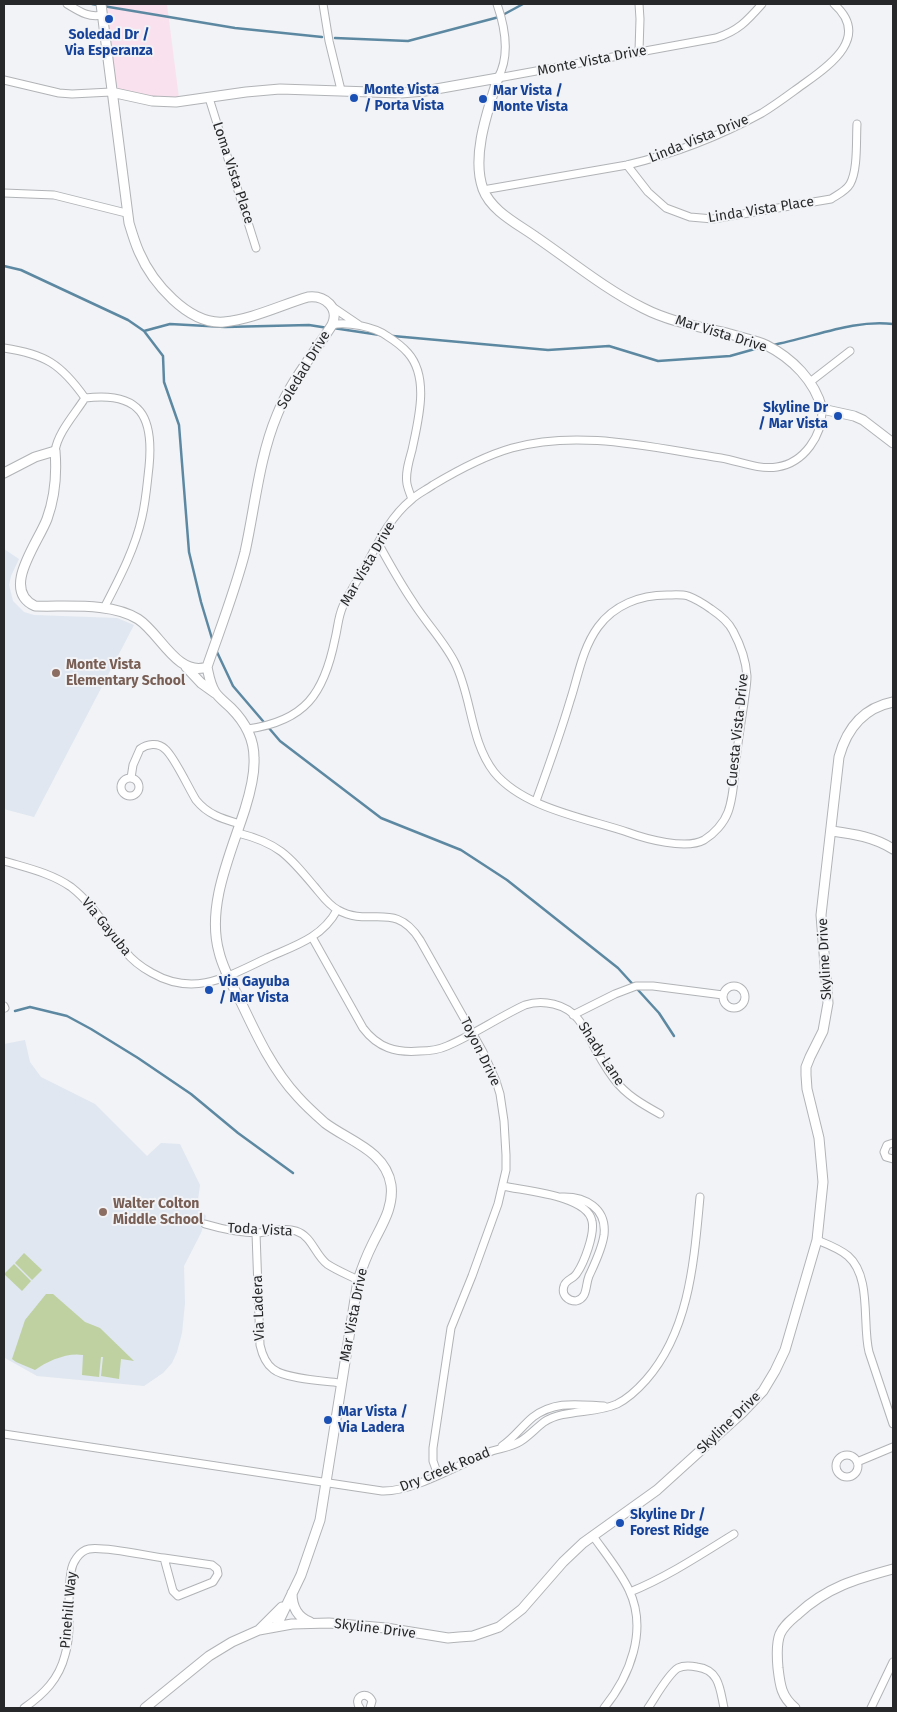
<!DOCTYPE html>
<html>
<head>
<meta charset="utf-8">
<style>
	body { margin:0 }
	#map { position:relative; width:897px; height:1712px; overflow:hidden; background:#f1f3f6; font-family:"Fira Sans",sans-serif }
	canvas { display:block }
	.frame { position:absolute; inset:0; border:5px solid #272829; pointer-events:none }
</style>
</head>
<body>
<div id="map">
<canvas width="897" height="1712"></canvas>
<div class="frame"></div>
</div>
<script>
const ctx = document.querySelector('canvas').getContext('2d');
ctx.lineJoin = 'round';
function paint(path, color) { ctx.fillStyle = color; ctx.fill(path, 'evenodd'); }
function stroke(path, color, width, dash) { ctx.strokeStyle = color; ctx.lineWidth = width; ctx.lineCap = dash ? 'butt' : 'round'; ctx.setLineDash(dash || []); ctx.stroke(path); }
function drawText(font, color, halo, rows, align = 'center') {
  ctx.font = font + ' "Fira Sans",sans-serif'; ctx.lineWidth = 4; ctx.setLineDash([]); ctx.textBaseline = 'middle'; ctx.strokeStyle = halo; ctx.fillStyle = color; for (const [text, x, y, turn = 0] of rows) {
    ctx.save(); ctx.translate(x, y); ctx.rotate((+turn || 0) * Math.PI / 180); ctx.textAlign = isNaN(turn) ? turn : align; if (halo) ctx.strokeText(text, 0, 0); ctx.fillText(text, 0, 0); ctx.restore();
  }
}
const commercial = new Path2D(`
	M101,4H167L179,98H164L134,94L108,86Z`);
const built = new Path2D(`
	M4,549L19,559L11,576L9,585L13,601L24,612L34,615L117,618L134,625L34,817L4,809Z
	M25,1040L30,1062L41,1077L95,1104L147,1156L161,1143L180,1144L200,1185L197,1207L206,1216L201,1233L184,1266L185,1303L182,1333L177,1352L172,1363L163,1373L144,1386L37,1376L5,1358L4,1356V1044Z`);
const green = new Path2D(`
	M24,1253L42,1270L32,1280L15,1263Z
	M14,1264L31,1281L22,1291L4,1274Z
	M46,1294H53L85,1322L100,1328L134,1361L121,1359L119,1379L101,1376L103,1357H101L99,1377L82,1375L83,1355C68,1352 47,1361 35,1370L16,1362L12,1359L25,1320Z`);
const stream = new Path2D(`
	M92,4L98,5
	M103,6L235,28L322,37
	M335,38L408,41L499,17L523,4
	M4,266L21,270L128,320L144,331L163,356L164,382L179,425L189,552L201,602L213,642
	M333,328L380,335
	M144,331L170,324L225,327L309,325L328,328
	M393,336L548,350L609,346L658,361L730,356L762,347
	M772,345C812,338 853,319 893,324
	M216,650L233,686L280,741L381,818L461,850L507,880L618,968L659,1013L674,1036
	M15,1011L30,1007L67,1016L91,1029L138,1058L191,1094L238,1133L293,1173`);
const minor = new Path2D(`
	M67,4C79,11 88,18 102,15
	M323,4L329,41L341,90
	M497,4C505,27 510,56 498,78
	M639,51L640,19L639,4
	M498,78L716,38C738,31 747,21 762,4
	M4,80L59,93L72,94L111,92
	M209,98L256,248
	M627,165L648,192L666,208L690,217L713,219L831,199C837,195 846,191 850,184C858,170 856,141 857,124
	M483,190L627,165C673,154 720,136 762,113C777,104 791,93 805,83C832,64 870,36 834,4
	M4,193L54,195L126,213
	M331,306L359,325
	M332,325C346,321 375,327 387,336C395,341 402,346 408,353C430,378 418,421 412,450C409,461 405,473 407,484C408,489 410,494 412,499
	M4,348C45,354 61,364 85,398
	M810,382L850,351
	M85,398C141,391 154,417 149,467C147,484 146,500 142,517C135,549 119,579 104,608
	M55,451C58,432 75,414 85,398
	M378,543C389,563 400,583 413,602C426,623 444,641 455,663C472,697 470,741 494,772C523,808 585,818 627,832C646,839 686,850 704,840C714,834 724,823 728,812C734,796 734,777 736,760C738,741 741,722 744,703C745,694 747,685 747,676C746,661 740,644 733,631C728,621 720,615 711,609C704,604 696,599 688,596C681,594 673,595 667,595C640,595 614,605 598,627C582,649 578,677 570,701C560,735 548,768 536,801
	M248,729C305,721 324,694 335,639C338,627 338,617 343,606C349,593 357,581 364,569C377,545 389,518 411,500C417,494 426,490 433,485C458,470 484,456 512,448C580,429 653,448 721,458C739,461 758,470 777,467C804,463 823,435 822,409
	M131,778L133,765L140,749C147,744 158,742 165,749C174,756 189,789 196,800C208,815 223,819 240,824
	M121 787a9 9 0 1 1 18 0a9 9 0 1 1-18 0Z
	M238,833C278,843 288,855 314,886C321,894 328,905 338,910C370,928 395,900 420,940L483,1052L496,1081L500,1094L504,1121L506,1155V1170L498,1204L472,1276L451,1328L433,1448V1461L438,1475
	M4,861C27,868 51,873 71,887C93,904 108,930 125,951C132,960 141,967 152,973C194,997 227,977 267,958C294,946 322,938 337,910
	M312,937L363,1028C378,1048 396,1053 420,1051C429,1051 438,1050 447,1046C473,1035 499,1017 525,1005C543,999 566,1004 578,1019C583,1025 586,1032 590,1039C597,1053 605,1067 614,1079C626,1095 642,1104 660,1114
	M723 997a11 11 0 1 1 22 0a11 11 0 1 1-22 0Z
	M4,1006L5,1008
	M573,1015L615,994L636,986H653L723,995
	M893,1143L887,1145L884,1152L886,1157L893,1159
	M503,1186C524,1191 587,1195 592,1221C595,1234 584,1263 577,1273C574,1279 566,1279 564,1286C561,1295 568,1301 576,1301C588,1298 585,1286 589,1276C595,1263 602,1249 604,1235C607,1208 585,1196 561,1197
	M205,1224C222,1229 240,1233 258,1233C270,1232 284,1227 296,1231C312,1236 315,1255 327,1264C336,1270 348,1275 358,1280
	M256,1233L260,1345C262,1354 265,1363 273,1369C285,1379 325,1381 341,1383
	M817,1240C827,1244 840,1249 848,1256C872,1277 862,1324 869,1352L893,1424
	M4,1434L382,1491C414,1492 461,1463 492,1451C501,1448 512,1447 521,1441C529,1436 536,1428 544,1422C564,1409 595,1414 617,1404C629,1398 638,1389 646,1380C690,1330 694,1260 700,1197
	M502,1446C514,1438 522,1426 533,1417C556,1400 579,1405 604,1406
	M836 1466a11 11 0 1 1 22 0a11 11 0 1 1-22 0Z
	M857,1462L893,1447
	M593,1536C605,1553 620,1571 629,1590C648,1630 630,1676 604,1708
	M164,1558L212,1565L217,1569L218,1574L213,1582L178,1596L173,1591Z
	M630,1592C667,1577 700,1555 734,1534
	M24,1708C44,1694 59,1679 65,1655C73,1628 66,1599 71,1572C72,1563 79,1551 89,1549C104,1546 147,1556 164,1558
	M360,1708C352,1698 366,1689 372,1701L370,1708
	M648,1708C655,1698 668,1674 678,1668C684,1665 692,1666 697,1667C720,1670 720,1690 724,1708
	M871,1708L893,1662`);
const tertiary = new Path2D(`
	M101,4L129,223C132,233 135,243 139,252C152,282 188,325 224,322C253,319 281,305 308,297C325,295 340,308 332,325C313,355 290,382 277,415C259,458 255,507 245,552C235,591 220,629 207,667
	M111,92L152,101L176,102L246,92L280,89L401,93L425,91L498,78C488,110 471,156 483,189C491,211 518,224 536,237C571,261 605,289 643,308C670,322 701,327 730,334C742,338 755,340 766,345C792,358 815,381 822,409L854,416L863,420L893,443
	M4,473L35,457L55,451C57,475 55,497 47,519C38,543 0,590 35,606C67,607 111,602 138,619C160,633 177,677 207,667C209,676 210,684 215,692C219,698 226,703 231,708C245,722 254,738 254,758C255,775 250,793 245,809C231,853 206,906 219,952C223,969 232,985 240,1000C256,1034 272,1069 298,1097C306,1106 316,1115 325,1123C349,1141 386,1151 391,1185C394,1208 381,1226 372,1245C366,1257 362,1268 358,1280L320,1520L301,1575L276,1627
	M186,667L201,683L215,693
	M832,831C854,834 874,837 893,849
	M292,1593C292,1607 297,1617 310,1622
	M259,1630L282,1607
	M145,1708L209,1656L232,1642L259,1630L292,1624L329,1623L386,1628L448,1638L459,1637L473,1636L499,1627L522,1609L563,1562L583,1543L657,1490L742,1413L763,1391L775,1371L785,1350L817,1240L823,1182L819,1138L807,1089L806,1075V1067L810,1057L823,1031L828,1003L821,915L839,757C847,728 863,708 893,702
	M795,1708C781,1696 780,1685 778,1668C777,1657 776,1644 780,1634C784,1625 791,1620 798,1614C827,1587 856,1579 893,1569`);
const markers = [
	[109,19,5,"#1a4fb4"],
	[354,98,5,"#1a4fb4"],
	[483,99,5,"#1a4fb4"],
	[838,416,5,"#1a4fb4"],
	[56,673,5,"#8d6e63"],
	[209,990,5,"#1a4fb4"],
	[103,1212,5,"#8d6e63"],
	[328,1420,5,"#1a4fb4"],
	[620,1523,5,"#1a4fb4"]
];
const transitNames = [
	["Soledad Dr /",109,35,"center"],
	["Via Esperanza",109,51,"center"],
	["Monte Vista",364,90],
	["/ Porta Vista",364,106],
	["Mar Vista /",493,91],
	["Monte Vista",493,107],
	["Skyline Dr",828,408,"right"],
	["/ Mar Vista",828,424,"right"],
	["Via Gayuba",219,982],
	["/ Mar Vista",219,998],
	["Mar Vista /",338,1412],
	["Via Ladera",338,1428],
	["Skyline Dr /",630,1515],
	["Forest Ridge",630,1531]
];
const streetNames = [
	["Monte Vista Drive",592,61,-11],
	["Linda Vista Drive",699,139,-22],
	["Loma Vista Place",233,173,72],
	["Linda Vista Place",761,210,-9],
	["Mar Vista Drive",721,334,17],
	["Soledad Drive",304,370,-59],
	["Mar Vista Drive",368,564,-60],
	["Cuesta Vista Drive",738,730,-84],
	["Via Gayuba",106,927,51],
	["Skyline Drive",825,959,-93],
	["Toyon Drive",480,1052,64],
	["Shady Lane",601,1054,57],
	["Toda Vista",260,1230,3],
	["Via Ladera",259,1308,-92],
	["Mar Vista Drive",354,1315,-79],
	["Skyline Drive",729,1423,-44],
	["Dry Creek Road",445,1470,-22],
	["Pinehill Way",69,1610,-85],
	["Skyline Drive",375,1629,7]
];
const educationNames = [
	["Monte Vista",66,665],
	["Elementary School",66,681],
	["Walter Colton",113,1204],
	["Middle School",113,1220]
];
paint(commercial, '#f9e2ee');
paint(built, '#e0e7f0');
paint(green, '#bfd1a0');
stroke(stream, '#5d88a2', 2.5);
stroke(minor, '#b1b3b6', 9);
stroke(tertiary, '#b1b3b6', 11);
stroke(minor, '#fff', 7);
stroke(tertiary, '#fff', 9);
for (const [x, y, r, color] of markers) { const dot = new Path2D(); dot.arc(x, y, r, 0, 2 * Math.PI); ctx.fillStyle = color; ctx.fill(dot); stroke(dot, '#f1f3f6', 2); }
drawText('bold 14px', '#164399', '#f1f3f6', transitNames, 'left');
drawText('14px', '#272829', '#f1f3f6', streetNames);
drawText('bold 14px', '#785e54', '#f1f3f6', educationNames, 'left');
</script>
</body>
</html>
